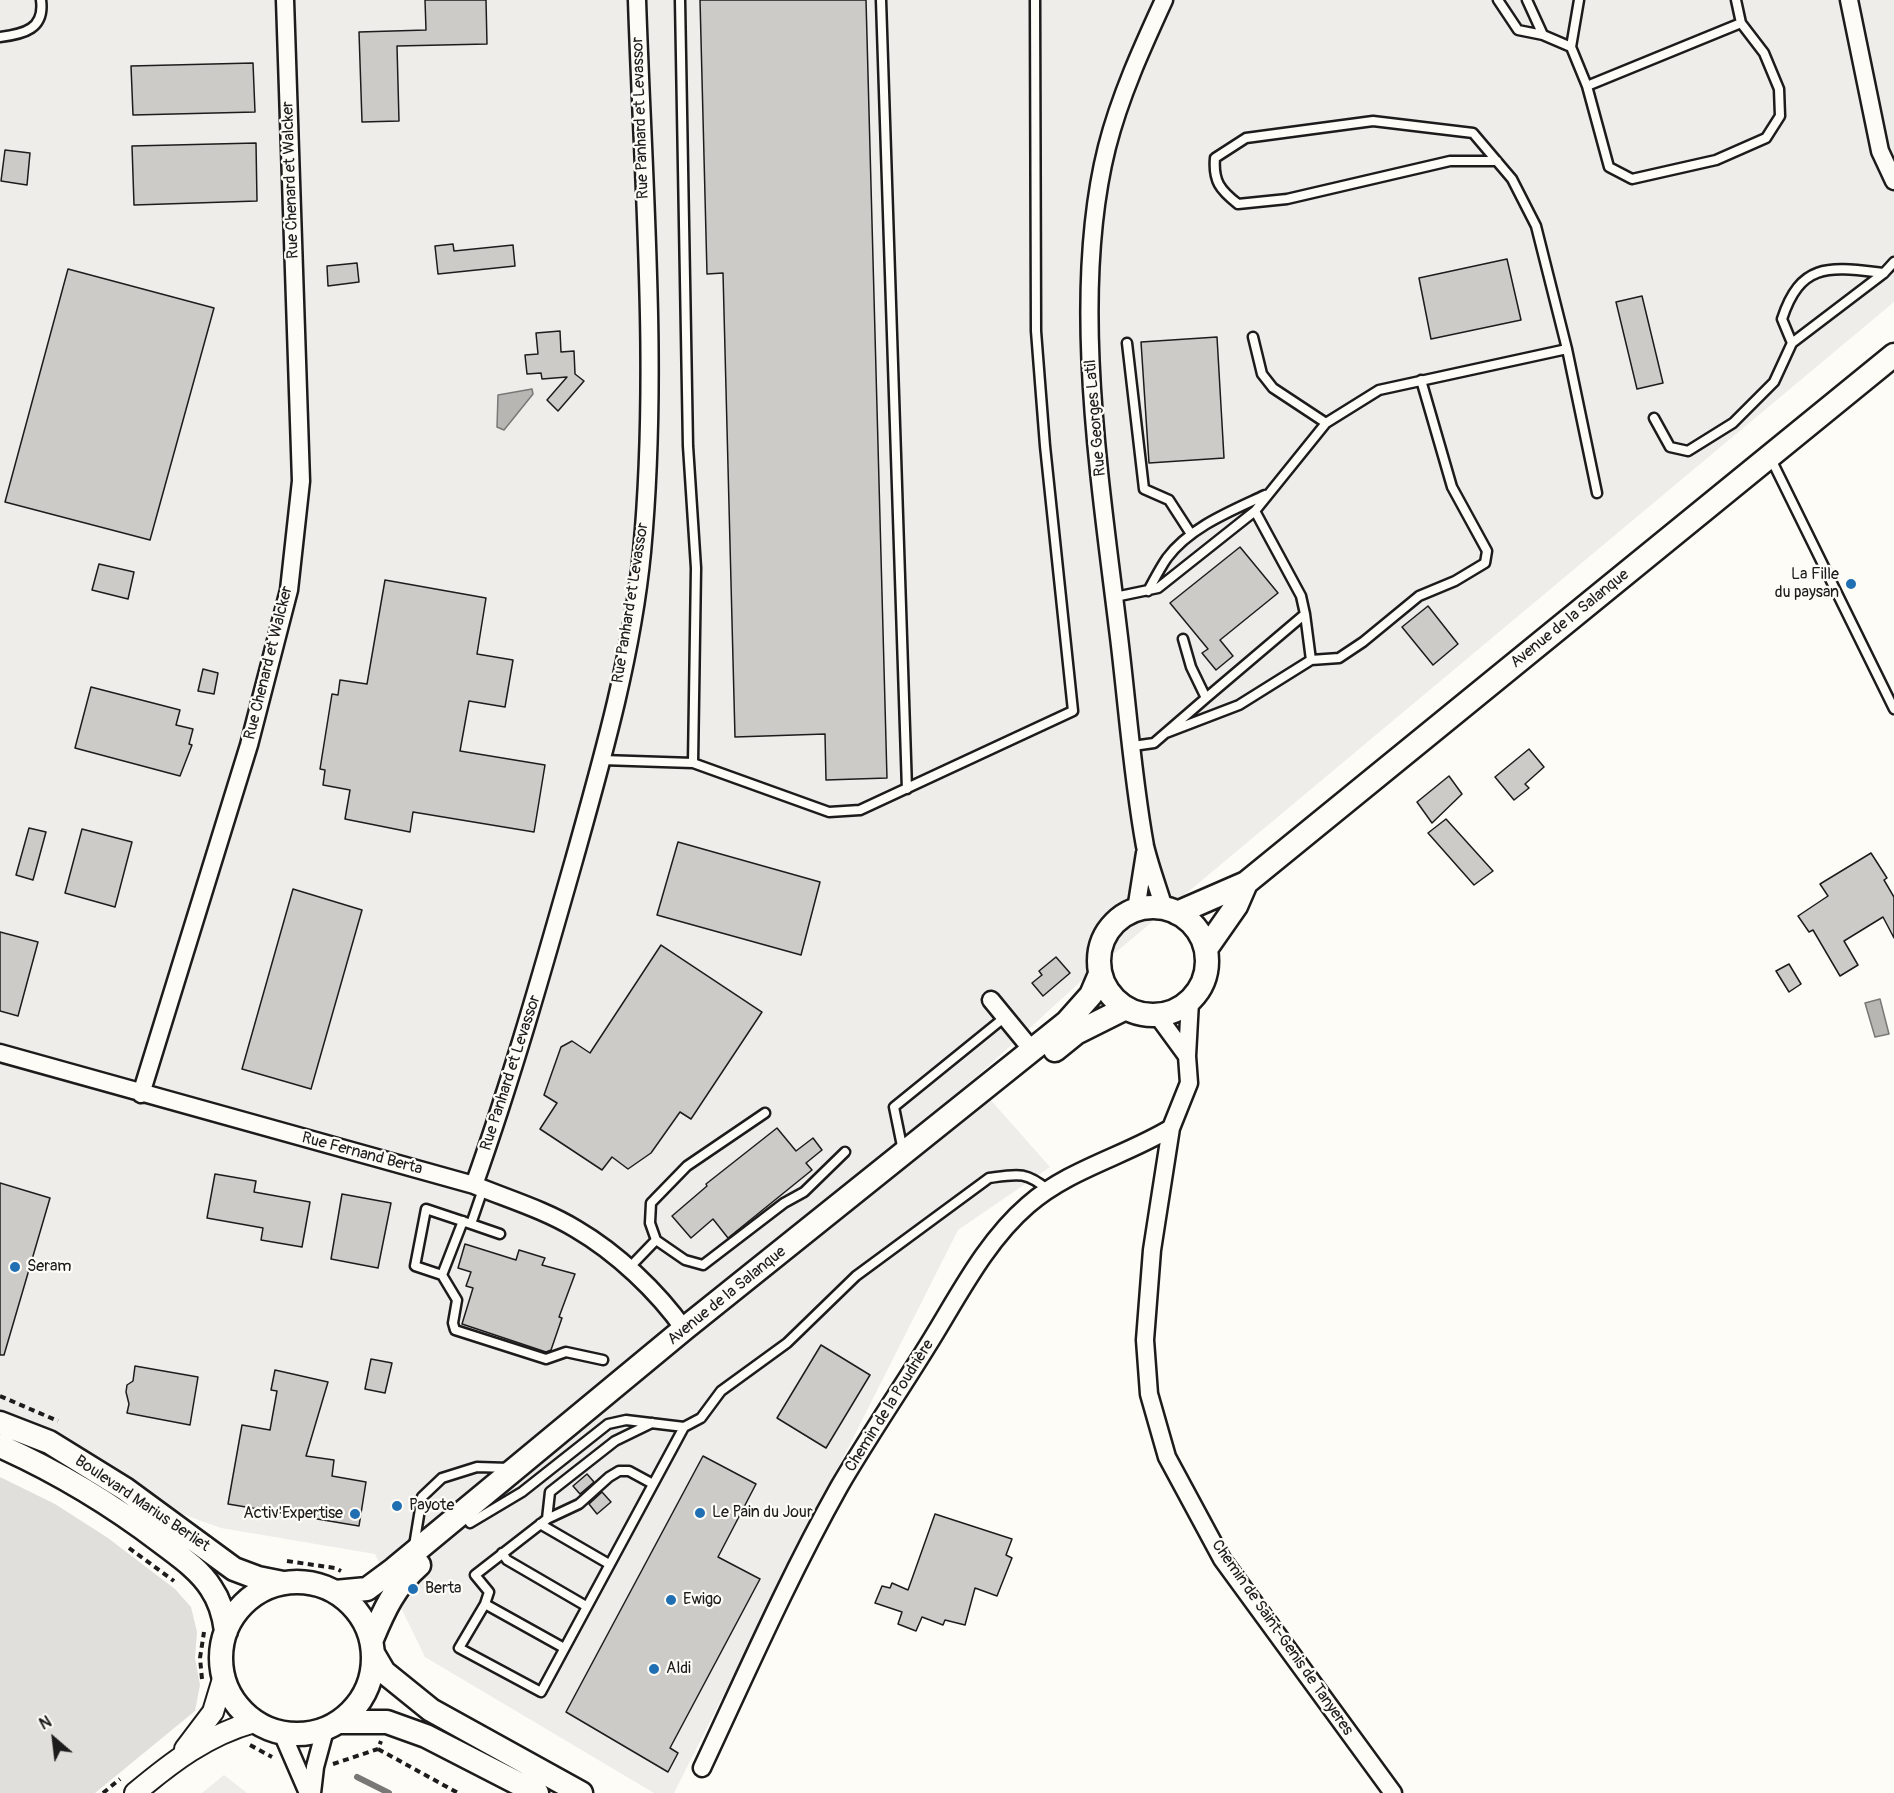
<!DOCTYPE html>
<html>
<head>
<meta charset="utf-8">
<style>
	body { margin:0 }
	#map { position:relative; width:1894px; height:1793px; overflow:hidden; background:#fdfcf7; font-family:Pangolin,sans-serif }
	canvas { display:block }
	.north { position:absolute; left:24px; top:1709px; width:60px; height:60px; -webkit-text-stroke:4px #fdfcf7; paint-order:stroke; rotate:332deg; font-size:16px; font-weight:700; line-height:24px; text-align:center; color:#1c1c1c }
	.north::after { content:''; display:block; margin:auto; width:21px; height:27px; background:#1c1c1c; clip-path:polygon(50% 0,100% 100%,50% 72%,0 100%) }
</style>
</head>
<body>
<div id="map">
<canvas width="1894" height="1793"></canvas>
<div class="north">N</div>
</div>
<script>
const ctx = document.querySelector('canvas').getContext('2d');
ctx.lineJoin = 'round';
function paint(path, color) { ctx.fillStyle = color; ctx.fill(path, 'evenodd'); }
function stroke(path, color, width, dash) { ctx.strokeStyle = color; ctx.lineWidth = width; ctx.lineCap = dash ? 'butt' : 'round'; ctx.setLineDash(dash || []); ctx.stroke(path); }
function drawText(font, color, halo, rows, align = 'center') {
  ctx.font = font + ' Pangolin,sans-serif'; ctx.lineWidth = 4.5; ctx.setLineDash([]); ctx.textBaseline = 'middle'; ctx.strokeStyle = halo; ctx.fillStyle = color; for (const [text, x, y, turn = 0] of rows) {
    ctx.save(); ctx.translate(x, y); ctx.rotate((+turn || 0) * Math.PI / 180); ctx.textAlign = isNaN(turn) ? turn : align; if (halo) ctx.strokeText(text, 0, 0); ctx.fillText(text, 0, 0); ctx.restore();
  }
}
const built = new Path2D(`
	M0,0H1894V302L1079,983L973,1080L1050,1167L958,1230L674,1793H654L425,1657L375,1554L221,1528L0,1448Z
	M224,1775L247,1793H202Z`);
const green = new Path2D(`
	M0,1477L55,1504L108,1538L175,1589L191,1607L197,1632L195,1658L200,1685L195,1711L95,1793H0Z`);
const water = new Path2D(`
	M532,389L533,394L504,430L497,427L498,395Z
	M1880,999L1889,1034L1875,1037L1865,1003Z`);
const stream = new Path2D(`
	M357,1777L389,1793`);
const building = new Path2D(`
	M425,0H486L487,44L397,46L399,121L362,122L359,32L426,30Z
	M700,0H866L887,778L826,780L825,734L735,737L723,273L707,274Z
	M253,63L255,112L133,115L131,66Z
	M256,143L257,201L134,205L132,146Z
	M5,150L30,153L27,185L1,181Z
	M453,244L454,251L513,245L515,266L438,274L435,246Z
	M1507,259L1521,320L1431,339L1419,278Z
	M357,263L359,282L328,286L327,266Z
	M68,269L214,308L150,540L5,502Z
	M1642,296L1663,383L1637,389L1616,302Z
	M560,331L561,352L574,351L575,374L584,381L558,411L547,400L567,377L542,379L541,373L527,374L525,355L538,354L536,333Z
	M1217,337L1224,458L1149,463L1141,342Z
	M1240,547L1278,593L1220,640L1233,656L1216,670L1202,653L1208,649L1170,603Z
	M99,564L134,572L128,599L92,590Z
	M385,580L486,598L477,654L513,660L505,707L469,701L460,751L545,765L534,832L413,812L410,832L345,819L350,790L323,785L325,770L320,769L332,694L338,695L340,680L367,684Z
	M1428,606L1458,644L1433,665L1402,627Z
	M203,669L218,673L214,694L198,691Z
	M91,687L180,710L176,725L193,729L189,744L192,745L180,776L75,748Z
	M1529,749L1544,767L1525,784L1529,788L1514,800L1495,777Z
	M1449,776L1462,794L1432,823L1417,802Z
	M1446,819L1493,871L1474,885L1428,833Z
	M29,828L46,832L33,880L16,875Z
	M82,829L132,842L115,907L65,893Z
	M678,842L820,882L801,955L657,915Z
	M1871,853L1887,878L1884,880L1894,897V938L1883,917L1844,941L1858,965L1840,976L1813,930L1809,932L1798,916L1828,896L1820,884Z
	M293,889L362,910L311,1089L242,1069Z
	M0,932L38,942L18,1016L0,1011Z
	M661,945L762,1012L691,1119L680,1112L651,1153L628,1169L612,1157L602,1170L540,1129L557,1103L544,1095L561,1047L572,1041L590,1053Z
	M1056,957L1070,973L1043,996L1032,983L1042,975L1039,971Z
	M1789,964L1801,984L1789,992L1776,971Z
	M777,1128L796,1151L813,1138L822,1150L806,1163L812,1170L728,1238L713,1219L691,1238L672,1216L707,1186L706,1184Z
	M215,1174L256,1181L254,1192L310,1202L302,1247L261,1240L263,1228L207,1218Z
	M0,1183L50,1198L4,1355H0Z
	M342,1194L391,1203L378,1268L331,1259Z
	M465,1244L516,1260L519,1250L545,1258L542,1265L575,1274L559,1317L562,1318L551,1350L546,1352L462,1324L473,1288L466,1286L471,1272L458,1268Z
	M821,1345L870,1375L826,1448L777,1418Z
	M371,1359L392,1363L385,1393L365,1389Z
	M135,1366L198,1377L190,1425L127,1413L129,1404L126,1392L127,1385L133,1381Z
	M275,1370L328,1382L306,1456L334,1460L332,1476L366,1482L359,1526L228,1504L242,1425L270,1430L277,1391L271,1390Z
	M703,1456L756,1484L718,1557L760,1579L670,1748L678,1753L668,1772L566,1712Z
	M587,1474L594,1482L580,1494L573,1486Z
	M602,1492L611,1502L597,1514L589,1504Z
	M935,1514L1012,1539L1006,1555L1012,1558L997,1596L975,1588L965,1625L945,1620L943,1625L922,1617L916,1631L898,1624L902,1612L875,1603L882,1586L890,1588L892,1583L908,1590Z`);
const path = new Path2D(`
	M0,1396L58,1421
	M129,1548L174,1581
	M287,1561L335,1568L341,1571
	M202,1679L200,1658L204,1632
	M250,1745L272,1757
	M378,1749L458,1793
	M333,1764L378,1749L381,1741
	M103,1793L120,1779`);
const service = new Path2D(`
	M881,0L907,789
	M1498,0L1518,30L1543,35L1571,47
	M1527,0L1543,35
	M1579,0L1571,47L1587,86L1609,167L1632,179L1716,160L1766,138L1780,116L1779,89L1764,53L1741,23L1736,0
	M0,37C24,34 45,29 41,0
	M1587,86L1741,23
	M1497,161H1450L1287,199L1238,204C1220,190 1213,181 1215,158L1246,138L1373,121L1473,133L1512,179L1536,226L1567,349
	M1253,337L1262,374L1273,388L1326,423
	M1127,343L1144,489L1169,500L1191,534
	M1792,343L1782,319C1801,261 1830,267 1884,273
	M1654,418L1670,447L1688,451L1733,423L1774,382L1792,343L1884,273L1894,262
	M1770,457L1894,709
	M1255,511L1326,423L1379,390L1567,349L1597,493
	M1148,591C1154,580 1160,568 1167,558C1190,527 1231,511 1265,495
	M1115,597L1158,588L1255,511L1301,596L1305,614L1206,698
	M1311,660L1339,658L1363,642L1419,596L1455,581L1485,563L1487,551L1452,487L1421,380
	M1166,733L1239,705L1311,660L1305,614
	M1133,746L1154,743L1206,698L1191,667L1183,639
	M602,760L693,763L696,568L688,446L680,0
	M693,763L829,812L860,810L1073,711L1045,446L1036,331L1035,0
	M903,1151L894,1107L1005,1017
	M483,1189L471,1224L426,1209L415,1266L442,1275L457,1300L453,1323L455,1330L546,1359L566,1352L603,1360
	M471,1224L500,1234
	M656,1240L685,1260L703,1265L784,1203L804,1192L845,1152
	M629,1268L656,1240L650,1223L651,1203L687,1166L765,1113
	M442,1275L463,1221
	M652,1423L615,1441L550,1492L547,1519L475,1575L489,1592L485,1604L459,1648L541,1692L684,1427
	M547,1519L579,1504L609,1477L619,1471H629L653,1484
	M470,1523L522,1492L608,1424L626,1420L684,1427L701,1418L721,1391L787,1343L856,1276L989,1178C1017,1174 1026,1171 1048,1190
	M540,1524L609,1564
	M414,1546L422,1497L442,1478L477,1467L509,1468
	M502,1553L507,1560L586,1606
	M485,1604L564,1648`);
const minor = new Path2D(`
	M1849,0L1880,151L1894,181
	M1164,908C1158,888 1150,867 1145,846C1132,775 1127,700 1118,629C1100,480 1070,294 1107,147C1120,96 1142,48 1164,0
	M1136,910L1145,853
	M991,1000L1032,1050
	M1190,1001L1187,1056L1189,1083L1171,1128L1152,1250L1145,1340L1149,1394L1167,1457L1222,1559L1393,1793
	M1157,1015L1187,1056
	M0,1053L474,1185C508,1199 545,1210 576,1229C617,1253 657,1291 684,1329
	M141,1094L249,745L289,590L301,481L285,0
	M474,1185C512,1078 543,969 574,860C602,760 632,656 642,552C659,369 643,184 637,0
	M282,1733L308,1793
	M702,1768C746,1674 788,1578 839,1487C867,1439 899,1392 928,1345C958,1297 985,1242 1028,1205C1069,1169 1125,1156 1171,1128
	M312,1793L315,1767L325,1730`);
const tertiary = new Path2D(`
	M185,1749L213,1712L223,1679
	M135,1793C172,1762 207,1735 254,1722`);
const secondary = new Path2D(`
	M1099 961a54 54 0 1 1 108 0a54 54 0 1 1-108 0Z
	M1177,913L1246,883L1894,355
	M1206,949L1236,906L1246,883
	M1055,1050L1076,1033L1126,1008
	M0,1423L49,1442L125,1489L234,1569L258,1578L283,1583
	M0,1446C58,1472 111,1504 161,1542C178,1555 199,1569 211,1588C220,1601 224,1615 226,1631
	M221 1658a76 76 0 1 1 152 0a76 76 0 1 1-152 0Z
	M335,1592L367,1589L394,1569L684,1329L1067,1022L1091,995L1100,974
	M372,1639C384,1610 395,1586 419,1565
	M374,1655L384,1672L431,1710L581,1793
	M339,1722H387L426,1736L537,1793`);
const markers = [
	[1851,584,6,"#1f6fb2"],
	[15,1267,6,"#1f6fb2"],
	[397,1506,6,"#1f6fb2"],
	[700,1513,6,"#1f6fb2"],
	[355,1514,6,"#1f6fb2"],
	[413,1589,6,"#1f6fb2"],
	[671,1600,6,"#1f6fb2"],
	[654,1669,6,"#1f6fb2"]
];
const streetNames = [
	["Rue Panhard et Levassor",641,118,-92],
	["Rue Chenard et Walcker",291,180,-92],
	["Rue Georges Latil",1096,418,-95],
	["Rue Panhard et Levassor",631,603,-81],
	["Avenue de la Salanque",1570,619,-39],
	["Rue Chenard et Walcker",269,663,-76],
	["Rue Panhard et Levassor",511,1073,-72],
	["Rue Fernand Berta",362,1154,15],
	["Avenue de la Salanque",727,1296,-39],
	["Chemin de la Poudrière",890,1406,-58],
	["Boulevard Marius Berliet",142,1504,34],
	["Chemin de Saint-Genis de Tanyeres",1282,1638,55]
];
const poiNames = [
	["La Fille",1839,575,"right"],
	["du paysan",1839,593,"right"],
	["Seram",27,1267],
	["Payote",409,1506],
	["Le Pain du Jour",712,1513],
	["Activ'Expertise",343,1514,"right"],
	["Berta",425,1589],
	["Ewigo",683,1600],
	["Aldi",666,1669]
];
paint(built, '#eeede9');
paint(green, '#e0dfdb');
paint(water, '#b7b6b2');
stroke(water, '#797876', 1.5);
stroke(stream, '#797876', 6);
paint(building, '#cccbc8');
stroke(building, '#1c1c1c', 1.5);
stroke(service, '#1c1c1c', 13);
stroke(minor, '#1c1c1c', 21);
stroke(tertiary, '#1c1c1c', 24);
stroke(secondary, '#1c1c1c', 27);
stroke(path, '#1c1c1c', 4, [6, 4.5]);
stroke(service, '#fdfcf7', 8);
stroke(minor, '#fdfcf7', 16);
stroke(tertiary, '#fdfcf7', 20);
stroke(secondary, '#fdfcf7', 22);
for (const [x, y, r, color] of markers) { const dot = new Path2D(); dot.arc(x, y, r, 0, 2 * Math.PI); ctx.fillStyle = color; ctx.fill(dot); stroke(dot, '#fdfcf7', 2); }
drawText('16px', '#1c1c1c', '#fdfcf7', streetNames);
drawText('16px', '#1c1c1c', '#fdfcf7', poiNames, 'left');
</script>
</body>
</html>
